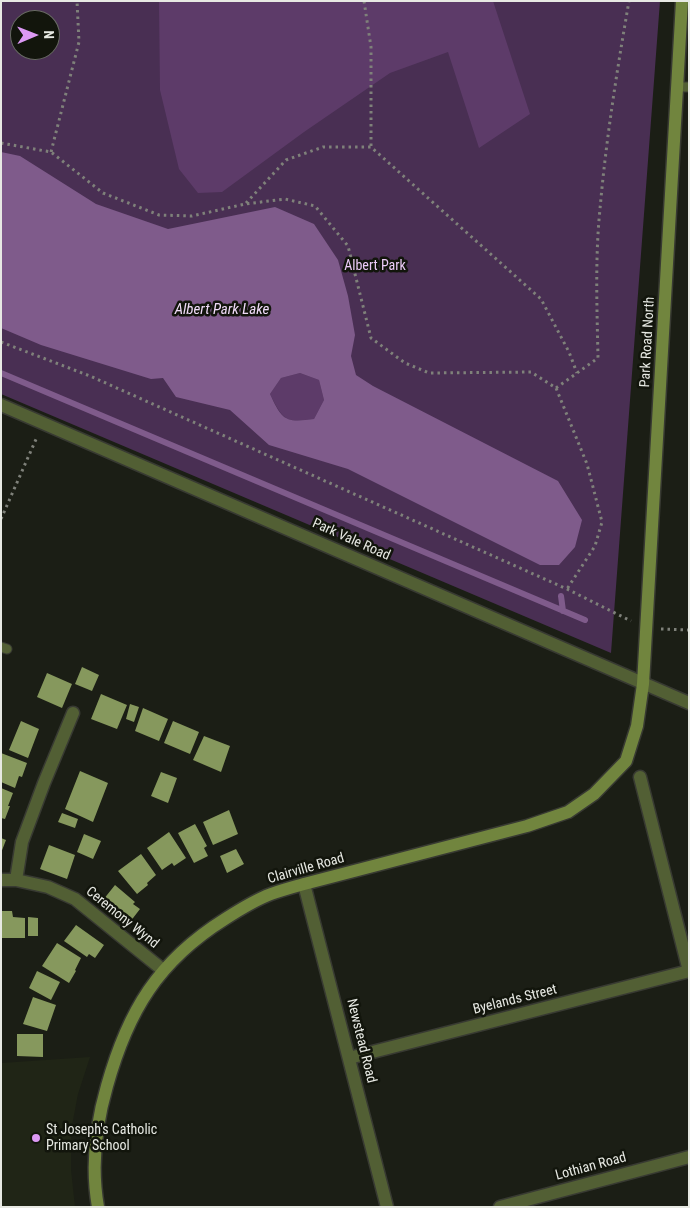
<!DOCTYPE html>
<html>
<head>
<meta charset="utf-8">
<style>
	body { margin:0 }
	#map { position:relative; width:690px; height:1208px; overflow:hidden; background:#1b1e15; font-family:"Roboto Condensed",sans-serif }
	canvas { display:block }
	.frame { position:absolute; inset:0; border:2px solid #e7e9e3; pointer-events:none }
	.north { position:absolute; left:10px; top:10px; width:50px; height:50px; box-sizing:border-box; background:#12150c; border:1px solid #676a62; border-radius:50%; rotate:89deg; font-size:14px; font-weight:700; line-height:20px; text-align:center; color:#e7e9e3 }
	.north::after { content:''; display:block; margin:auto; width:18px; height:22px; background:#dc99f4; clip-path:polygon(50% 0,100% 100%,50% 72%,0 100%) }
</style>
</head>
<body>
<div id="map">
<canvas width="690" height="1208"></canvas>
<div class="frame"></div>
<div class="north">N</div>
</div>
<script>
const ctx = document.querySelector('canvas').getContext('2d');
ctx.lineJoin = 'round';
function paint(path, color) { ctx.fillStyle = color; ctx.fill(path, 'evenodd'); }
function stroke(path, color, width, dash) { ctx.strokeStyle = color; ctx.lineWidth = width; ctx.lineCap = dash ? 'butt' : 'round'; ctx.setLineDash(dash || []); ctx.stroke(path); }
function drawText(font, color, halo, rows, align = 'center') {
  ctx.font = font + ' "Roboto Condensed",sans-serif'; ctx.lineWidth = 5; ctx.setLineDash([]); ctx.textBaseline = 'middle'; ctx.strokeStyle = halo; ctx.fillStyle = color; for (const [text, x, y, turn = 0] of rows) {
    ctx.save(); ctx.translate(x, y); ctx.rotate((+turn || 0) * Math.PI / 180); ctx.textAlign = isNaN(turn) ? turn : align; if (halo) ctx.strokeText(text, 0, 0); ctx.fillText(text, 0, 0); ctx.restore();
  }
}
const built = new Path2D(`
	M90,1057L78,1094L71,1131V1170L75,1207H1V1063Z`);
const green = new Path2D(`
	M1,1H660L611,653L1,394ZM20,20H50V50H20Z`);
const forest = new Path2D(`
	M159,1H493L530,114L479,148L448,52L390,73L304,132L222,192L198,193L179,169L160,90Z
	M300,373L319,380L324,400L314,419C285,423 283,420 270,394L281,378Z`);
const water = new Path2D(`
	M1,152L20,156L96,204L168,229L275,207L314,224L338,260L348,296L355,335L351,356L356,375L373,386L558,481L582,520L575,547L559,565H540L348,469L269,445L230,410L176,397L163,378L151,379L41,345L1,328ZM300,373L319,380L324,400L314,419C285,423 282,420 270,394L281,378Z`);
const stream = new Path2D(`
	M1,373L585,620
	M561,596L563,611`);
const building = new Path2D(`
	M82,667L99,675L92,691L75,684Z
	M47,673L72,684L62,708L37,697Z
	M101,694L127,705L117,729L91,719Z
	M130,704L139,707L134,722L126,719Z
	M143,708L168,719L159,741L135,731Z
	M21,721L39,729L28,758L9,750Z
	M173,721L199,732L190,754L164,743Z
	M204,736L230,746L221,772L193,760Z
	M1,753L27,763L22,777L19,776L15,788L1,782Z
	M80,771L108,783L93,822L65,809Z
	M161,772L177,778L168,803L151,796Z
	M1,788L13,793L8,806H10L5,819L1,818Z
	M229,810L238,834L213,845L203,822Z
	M62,813L78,819L75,828L58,822Z
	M195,824L207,846L204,848L208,856L194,863L178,833Z
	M169,832L186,858L174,866L172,863L162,870L147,848Z
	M84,834L101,841L93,859L77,852Z
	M1,838L6,840L1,853Z
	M49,845L75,855L67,879L40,869Z
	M236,849L244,864L227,873L220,856Z
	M141,854L156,875L147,883L148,885L137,894L118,871Z
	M115,885L135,902L133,904L140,909L130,922L103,900Z
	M1,911H12L13,917L25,918V938H1Z
	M28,917L38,918V936H28Z
	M76,925L104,945L95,958L89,954L87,957L64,941Z
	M57,943L81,958L75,970L76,971L69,983L42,966Z
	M37,971L60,982L51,1000L29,988Z
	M33,997L56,1005L47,1031L23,1024Z
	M17,1034H43V1057L17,1056Z`);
const path = new Path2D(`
	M364,1L371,47V147
	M1,143L51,152L103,193L159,215L192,216L245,204L285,199L315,206L348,246L371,338L405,363L429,373L531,372L556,388L587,464L602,522L595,546L567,589
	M51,152L79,42L77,1
	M246,203L286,160L323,147H371L541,299L569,352L577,373
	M1,342L90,376L567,589L631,621
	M556,388L598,358C597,308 595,258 600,209C606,140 617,70 629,1
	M1,519L37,437
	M661,629L689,630`);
const lane = new Path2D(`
	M677,87H689
	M1,647L7,649`);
const street = new Path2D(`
	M1,405L689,703
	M640,777L689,971
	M1,880H16L48,887L75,899L163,970
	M16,880L22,842L44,783L73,713
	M304,884L387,1207
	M349,1058L689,971
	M500,1207L689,1157`);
const secondary = new Path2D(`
	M98,1207C91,1167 96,1124 107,1086C128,1011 158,961 225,919C239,910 255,900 271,894C282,890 293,887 304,884L527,826L568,812L594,794L626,761L637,726L643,684L682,1`);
const markers = [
	[36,1138,5,"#dc99f4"]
];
const parkNames = [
	["Albert Park",375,266]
];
const streetNames = [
	["Park Road North",648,342,-87],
	["Park Vale Road",351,540,24],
	["Clairville Road",306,869,-16],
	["Ceremony Wynd",122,918,39],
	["Byelands Street",515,1000,-14],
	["Newstead Road",361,1041,76],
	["Lothian Road",591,1167,-15]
];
const poiNames = [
	["St Joseph's Catholic",46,1130],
	["Primary School",46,1146]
];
const waterNames = [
	["Albert Park Lake",222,310]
];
paint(built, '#202516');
paint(green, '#492f53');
paint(forest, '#5d3b69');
paint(water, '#7f5b8b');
stroke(stream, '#7f5b8b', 6);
paint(building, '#86985d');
stroke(lane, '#383a32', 11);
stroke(street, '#383a32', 15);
stroke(secondary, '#383a32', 15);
stroke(path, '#7f817a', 3, [2.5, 4]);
stroke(lane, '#525f34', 9);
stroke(street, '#525f34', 12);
stroke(secondary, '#71853e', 12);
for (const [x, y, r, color] of markers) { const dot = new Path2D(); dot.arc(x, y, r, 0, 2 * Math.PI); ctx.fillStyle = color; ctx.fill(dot); stroke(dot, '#12150c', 2); }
drawText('14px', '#eccbf8', '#12150c', parkNames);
drawText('14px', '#e7e9e3', '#12150c', streetNames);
drawText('14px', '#e7e9e3', '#12150c', poiNames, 'left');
drawText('italic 15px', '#f1dcf9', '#12150c', waterNames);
</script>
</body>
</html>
